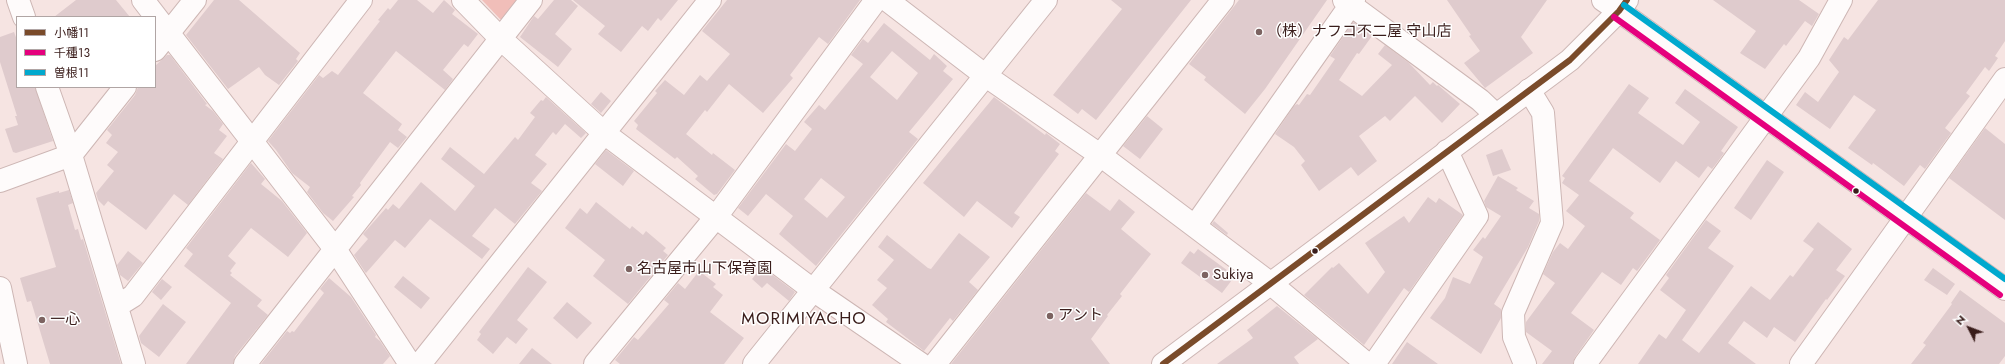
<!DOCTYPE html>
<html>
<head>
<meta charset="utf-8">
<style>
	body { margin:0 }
	#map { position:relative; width:2005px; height:364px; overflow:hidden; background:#f6e4e2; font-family:Jost,"Noto Sans JP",sans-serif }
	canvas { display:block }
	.legend { position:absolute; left:16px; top:16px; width:140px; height:72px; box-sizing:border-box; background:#fff; border:1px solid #b0a5a4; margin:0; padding:5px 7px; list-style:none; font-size:12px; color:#3a1d1b }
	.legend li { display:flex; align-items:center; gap:8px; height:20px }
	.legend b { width:20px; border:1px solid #b0a5a4 }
	.north { position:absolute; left:1949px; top:308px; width:40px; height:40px; -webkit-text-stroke:3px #fff; paint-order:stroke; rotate:312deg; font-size:11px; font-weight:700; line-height:16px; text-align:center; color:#3a1d1b }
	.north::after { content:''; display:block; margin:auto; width:14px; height:18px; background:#3a1d1b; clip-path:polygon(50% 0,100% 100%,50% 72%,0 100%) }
</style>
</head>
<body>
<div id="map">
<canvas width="2005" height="364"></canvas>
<ul class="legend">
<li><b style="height:5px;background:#7a4b2a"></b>小幡11</li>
<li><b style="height:5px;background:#e5007d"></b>千種13</li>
<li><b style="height:5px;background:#00a9ce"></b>曽根11</li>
</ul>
<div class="north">N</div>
</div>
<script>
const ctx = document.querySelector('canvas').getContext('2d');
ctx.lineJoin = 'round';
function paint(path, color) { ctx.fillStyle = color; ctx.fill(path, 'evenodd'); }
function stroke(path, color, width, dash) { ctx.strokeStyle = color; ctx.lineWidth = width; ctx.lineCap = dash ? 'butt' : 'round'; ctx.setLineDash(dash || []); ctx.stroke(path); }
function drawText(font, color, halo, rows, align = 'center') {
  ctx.font = font + ' Jost,"Noto Sans JP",sans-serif'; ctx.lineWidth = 3; ctx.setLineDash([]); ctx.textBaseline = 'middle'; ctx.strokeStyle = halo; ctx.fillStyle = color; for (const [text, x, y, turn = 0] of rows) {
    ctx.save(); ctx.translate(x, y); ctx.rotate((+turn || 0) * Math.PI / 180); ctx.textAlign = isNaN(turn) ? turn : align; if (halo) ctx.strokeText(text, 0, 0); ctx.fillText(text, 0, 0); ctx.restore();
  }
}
const green = new Path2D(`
	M482,0H522L507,19H500Z`);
const building = new Path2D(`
	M76,0H116L130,17H54Z
	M214,0H239L300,53L296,59L298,61L279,85L265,75L259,67L228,89L186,35Z
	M398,0H417L433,13L444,0L455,10L452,14L478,34L468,47L464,44L443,70L453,79L445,90L396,51L363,93L402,124L398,130L407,137L398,148L390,142L360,183L361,185L352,196L354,197L333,221L323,213L307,192L310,187L292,173L276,150L268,141L319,75L323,78L332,71L338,75L380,21L378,20L388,8L390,10Z
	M554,0H571L578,6L555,34L572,49L558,67L520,37L534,16L538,19Z
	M573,0H678L661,21L658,18L648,31L642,26L621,52L598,34L605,26Z
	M727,0H860L828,44L819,37L790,75L793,78L763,113L729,84L707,112L705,110L686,134L712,155L713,153L735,170L717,194L714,195L695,179L698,176L677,157L675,159L636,129L638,125L634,121L657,93L655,91L665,80L684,95L700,75L707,81L730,54L702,31Z
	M1111,0H1191L1096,120L1082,109L1078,114L1053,95L1122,9Z
	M1239,0H1327L1265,89L1245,114L1204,80L1206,77L1189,64Z
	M1447,0H1547L1521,37L1533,53L1485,88L1464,63L1480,51L1469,36L1471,35Z
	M1713,0H1799L1819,14L1812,26L1805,21L1786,46L1784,44L1765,69L1740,53L1756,31Z
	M1878,0H2005V41L1995,56L1998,58L1989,71L1985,67L1966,93L1970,96L1945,128L1951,133L1925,169L1920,165L1904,186L1873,163L1872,165L1848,148L1876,110L1854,95L1830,129L1796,105L1805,92L1818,102L1839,72L1829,60L1844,37L1848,40Z
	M1353,22L1372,36L1359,54L1357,53L1339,80L1362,96L1392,65L1378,54L1385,45L1409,63L1430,85L1433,82L1437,86L1438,85L1460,104L1442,123L1415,96L1390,121L1385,116L1359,136L1377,161L1358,176L1351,167L1319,191L1301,165L1305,161L1294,147L1275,134L1294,106L1297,104L1299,105L1307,94L1310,95L1335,59L1330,56Z
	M884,23L930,60L934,54L947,66L943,71L953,79L909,132L918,139L816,266L779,234L793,216L766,194L748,216L738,208L786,144L795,151L812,129L804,122L819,105L825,110L863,64L851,55L863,39L868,43ZM892,51L918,73L897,100L870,77ZM821,178L845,197L827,218L804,199Z
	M14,32L17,40V87H35L53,141L16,153L13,152L5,129L18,125L15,116H17L0,62V37Z
	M167,55H170L207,104L205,105L213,111L223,124L219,130L227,136L214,153L223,159L188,205L174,194L146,230L108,201L104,206L98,200L96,193L114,171L107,165L118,152L106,143L112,135L107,130L135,95L138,87H155V66Z
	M1629,84L1649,98L1638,113L1683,145L1700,122L1675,103L1685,89L1738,127L1721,151L1724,153L1716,164L1712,169L1708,166L1699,178L1676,161L1660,183L1613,148L1589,181L1634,213L1630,218L1660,240L1637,271L1633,268L1621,285L1602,272L1571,313L1594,330L1575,357L1573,364H1542L1552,351L1526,332V322L1555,283L1543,274L1553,252L1560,243L1568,249L1585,226L1566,211L1579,195L1562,183L1565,178L1562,176Z
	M601,92L611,101L601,113L591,104Z
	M546,97L586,133L581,138L565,124L556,135L553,132L535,155L547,164L531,183L542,191L515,224L495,208L472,236L490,249L482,259L430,219L405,248L395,240L366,273L365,272L354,255L368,239L363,234L386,208L388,210L393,204L399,209L421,182L455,211L475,186L441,159L450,147L484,174L515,137L518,140L535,117L530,113L541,100L543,101Z
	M994,97L1045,135L1046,133L1060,144L1055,151L1059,154L1014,213L1020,217L1012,228L977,201L964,217L923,183Z
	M1147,116L1163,129L1140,159L1123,146Z
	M1985,128L2005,144V220L1949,178Z
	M1502,149L1511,170L1493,176L1486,155Z
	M606,150L634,171L623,186L595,164Z
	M1767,160L1784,172L1751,220L1734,208Z
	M251,163L265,179L261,184L282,201L307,233L288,257L251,228L228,256L236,263L230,271L232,273L230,275L262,300L257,306L268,315L235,356L233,364H186L231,303L184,266L193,254L186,248Z
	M1498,176L1518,188L1516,190L1534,201L1529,208L1539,214V221L1528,247L1494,304L1501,309V318L1481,354L1430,318L1445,298L1453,277L1470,284L1483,257L1473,250L1483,237L1485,239L1501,216L1486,207L1484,201Z
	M69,190L73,203L68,205L75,230L78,229L81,240L83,239L121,364H50L31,301L27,302L20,278L56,267L36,198L59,191V193Z
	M1086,193L1110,211L1119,199L1135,212L1121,229L1151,254L1120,294L1122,296L1107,315L1108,316L1091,339L1110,364H951Z
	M1428,197L1436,203L1439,198L1463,215L1409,292L1404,288L1364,345L1304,295L1332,267L1333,268L1339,263L1368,294L1385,272L1365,243L1404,216L1409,223Z
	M596,202L630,229L632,226L643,235L646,231L666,248L663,251L668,255L628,304L593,276L605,260L565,228L580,208L587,214Z
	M1706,220L1721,231L1708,248L1734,266L1682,340L1699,353L1751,286L1770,300L1790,275L1793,277L1814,249L1803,241L1818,222L1852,249L1836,270L1845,276L1827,300L1826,299L1795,342L1774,327L1767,338L1744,321L1728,343L1756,364H1638L1659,334L1666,339L1686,310L1660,290L1669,278L1666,275Z
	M1214,221L1228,233L1227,235L1212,224Z
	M959,233L990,257L969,282L978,290L953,321L950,318L924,351L886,322L888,319L872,305L887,288L877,280L894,260L878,247L887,235L928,268L931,269Z
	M1198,249L1235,276L1222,293L1181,263L1190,251L1194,254Z
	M128,251L143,263L128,281L120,275L117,265Z
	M528,267L547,282L517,320L528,329L516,344L507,337L493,354L477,340L481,334L479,332Z
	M762,267L795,292L789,301L767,283L762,288L752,279Z
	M1933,268L1955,284L1947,295L1924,280Z
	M699,271L716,284L713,287L723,295L710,312L744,338L724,364H620L615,360L634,337L638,340L669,304L664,300L678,283L685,289Z
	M403,276L430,298L421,309L394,287Z
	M329,278L351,297L376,335L375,337L380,341L390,356L383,364H261L287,331L290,333L292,331L294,332L324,293L320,289Z
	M162,279L172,287L161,300L152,292Z
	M1960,290L2005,323V356L1999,364H1911L1926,345L1923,343L1952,304L1951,303Z
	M567,302L592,323L577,339L553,318Z
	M163,304L186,322L159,357L141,343L139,336Z
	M1277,306L1318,339L1294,357L1299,364H1217L1253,338L1247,330Z
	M1407,342L1438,364H1392Z
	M532,348L552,364H519Z`);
const minor = new Path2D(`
	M18,0L24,17
	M143,0L335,249L410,364
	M463,0L501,39L604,133L813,290L921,364
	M887,0L986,76L1100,155L1270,283L1367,364
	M1344,0L1480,100L1496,115
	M1619,11L2005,289
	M155,50L195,0
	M47,87L71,155L134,364
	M0,181L71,155L125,87
	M1195,226L1354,0
	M117,306L133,296L361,0
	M245,364L531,0
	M420,364L710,0
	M595,364L716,217L876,0
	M754,364L1046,0
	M935,364L1223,0
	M1374,364L1477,216L1447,151
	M1525,364L1514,337L1513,313L1552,223L1543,113L1529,90
	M1585,364L1809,58L1841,0
	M1801,364L2005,79`);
const major = new Path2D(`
	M1603,0L1619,11
	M0,288L16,364
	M1163,364L1570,60L1619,11L1627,0`);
const bus1 = new Path2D(`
	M1163,364L1570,60L1619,11L1627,0`);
const bus2 = new Path2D(`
	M1614,17L2000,295`);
const bus3 = new Path2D(`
	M1624,5L2005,279`);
const markers = [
	[1259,32,4,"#7c6361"],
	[1856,191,3.5,"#3a1d1b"],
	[1315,251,3.5,"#3a1d1b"],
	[629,269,4,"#7c6361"],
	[1205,275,4,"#7c6361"],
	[1050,316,4,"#7c6361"],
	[42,320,4,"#7c6361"]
];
const poiNames = [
	["（株）ナフコ不二屋 守山店",1267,32],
	["名古屋市山下保育園",637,269],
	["Sukiya",1213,275],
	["アント",1058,316],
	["一心",50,320]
];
const quarterNames = [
	["MORIMIYACHO",804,320]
];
paint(green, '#f1beb9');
paint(building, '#dfcbcd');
stroke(minor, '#cdb6b4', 24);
stroke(major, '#cdb6b4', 24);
stroke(minor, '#fefbfb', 22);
stroke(major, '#fefbfb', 22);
stroke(bus1, '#7a4b2a', 6);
stroke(bus2, '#e5007d', 6);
stroke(bus3, '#00a9ce', 6);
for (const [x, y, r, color] of markers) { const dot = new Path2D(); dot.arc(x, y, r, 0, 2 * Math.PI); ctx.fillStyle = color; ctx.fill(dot); stroke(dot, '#fff', 1.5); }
drawText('15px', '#3a1d1b', '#fff', poiNames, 'left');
ctx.letterSpacing = '1px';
drawText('17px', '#3a1d1b', '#fff', quarterNames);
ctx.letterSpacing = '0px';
</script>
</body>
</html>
